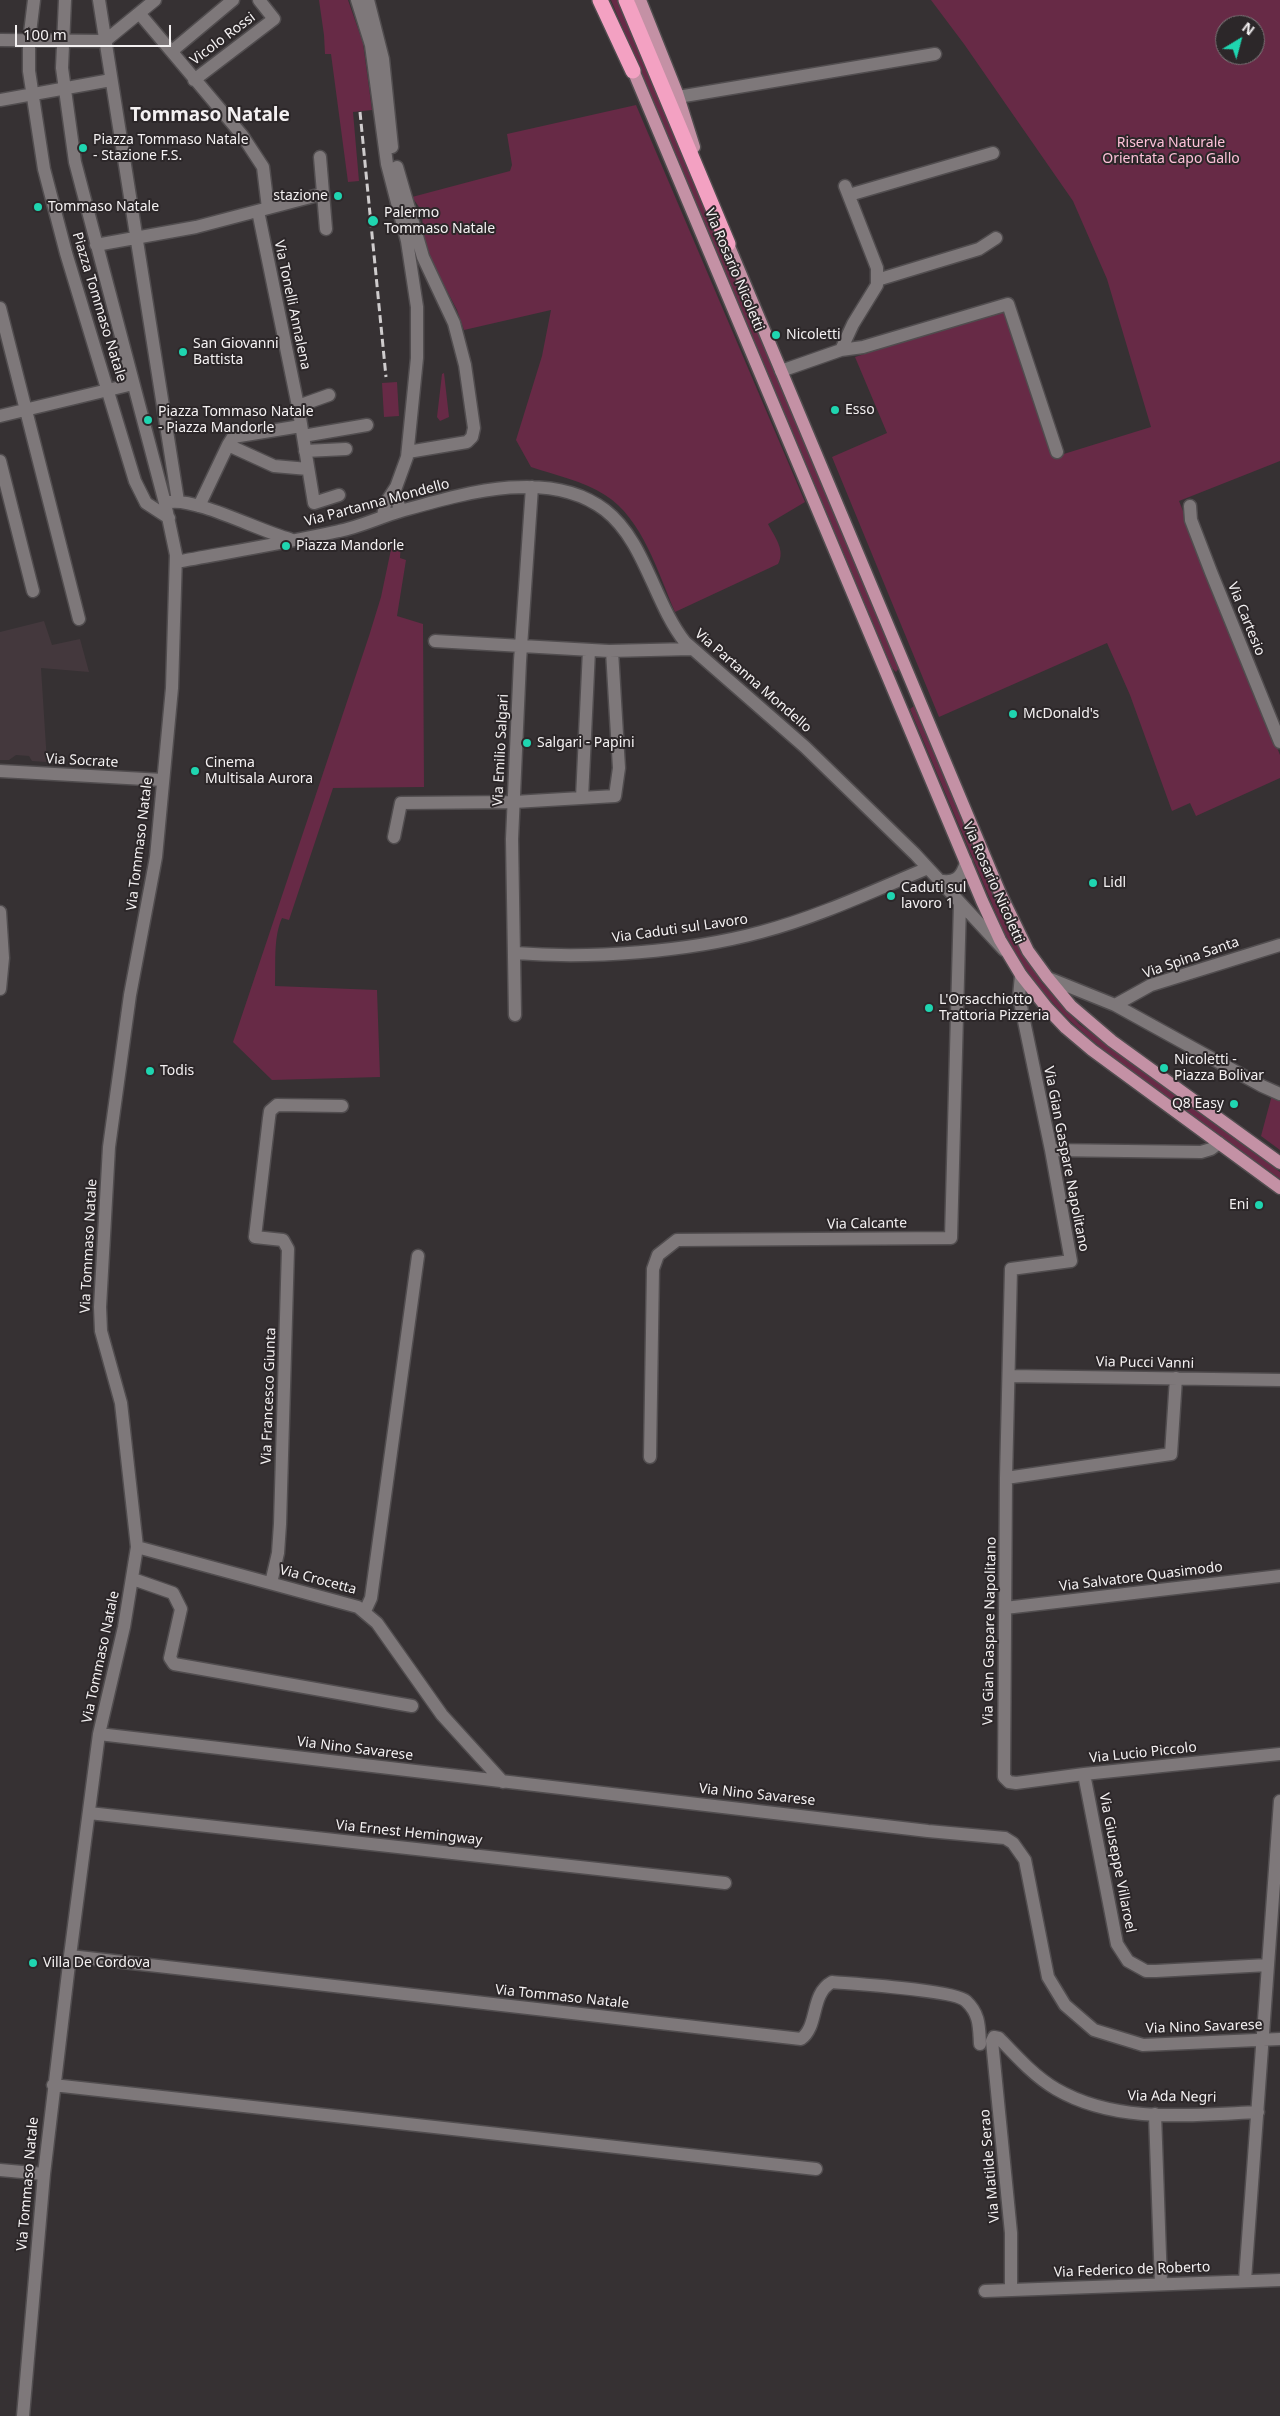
<!DOCTYPE html>
<html>
<head>
<meta charset="utf-8">
<style>
	body { margin:0 }
	#map { position:relative; width:1280px; height:2416px; overflow:hidden; background:#363133; font-family:"Noto Sans",sans-serif }
	canvas { display:block }
	.north { position:absolute; left:1215px; top:15px; width:50px; height:50px; box-sizing:border-box; background:#2c2729; border:1px solid #7c7879; border-radius:50%; rotate:37deg; font-size:14px; font-weight:700; line-height:20px; text-align:center; color:#f4f1f2 }
	.north::after { content:''; display:block; margin:auto; width:18px; height:22px; background:#1fd5b0; clip-path:polygon(50% 0,100% 100%,50% 72%,0 100%) }
	.scale { position:absolute; left:15px; top:25px; width:156px; height:22px; box-sizing:border-box; border:2px solid #f4f1f2; border-top:0; padding-left:6px; font-size:15px; line-height:18px; white-space:nowrap; color:#f4f1f2; -webkit-text-stroke:4px #2c2729; paint-order:stroke }
</style>
</head>
<body>
<div id="map">
<canvas width="1280" height="2416"></canvas>
<div class="north">N</div>
<div class="scale">100 m</div>
</div>
<script>
const ctx = document.querySelector('canvas').getContext('2d');
ctx.lineJoin = 'round';
function paint(path, color) { ctx.fillStyle = color; ctx.fill(path, 'evenodd'); }
function stroke(path, color, width, dash) { ctx.strokeStyle = color; ctx.lineWidth = width; ctx.lineCap = dash ? 'butt' : 'round'; ctx.setLineDash(dash || []); ctx.stroke(path); }
function drawText(font, color, halo, rows, align = 'center') {
  ctx.font = font + ' "Noto Sans",sans-serif'; ctx.lineWidth = 4; ctx.setLineDash([]); ctx.textBaseline = 'middle'; ctx.strokeStyle = halo; ctx.fillStyle = color; for (const [text, x, y, turn = 0] of rows) {
    ctx.save(); ctx.translate(x, y); ctx.rotate((+turn || 0) * Math.PI / 180); ctx.textAlign = isNaN(turn) ? turn : align; if (halo) ctx.strokeText(text, 0, 0); ctx.fillText(text, 0, 0); ctx.restore();
  }
}
const built = new Path2D(`
	M44,621L52,645L80,639L89,672L41,668L47,762L32,761L29,756L16,755L9,760H0V632Z`);
const green = new Path2D(`
	M319,0H348L363,43L372,110L353,112L359,181L348,182L331,54H325L324,35Z
	M611,0H620L899,668L896,672L892,668Z
	M931,0H1280V461L1179,501L1280,755V778L1196,816L1190,803L1172,811L1130,695L1107,643L939,717L832,457L887,433L855,357L1005,309L1054,457L1151,427L1107,279L1073,201L964,44ZM1225,25H1255V55H1225Z
	M636,105L805,502L768,524C774,536 786,550 778,564L675,612C658,573 643,519 605,495C583,481 555,475 531,467L516,440L542,356L551,310L464,330L457,310L433,264L420,228L423,226L421,207H419L412,197L510,171L512,165L507,134Z
	M444,373L449,417L440,421L437,417L442,374Z
	M397,382L399,416L384,417L382,383Z
	M393,540L401,543L400,558L406,560L397,616L423,624L424,787L333,788L289,920L282,918C273,938 276,964 275,986L377,990L380,1077L272,1080L233,1042L369,636L381,597Z
	M914,706L1006,923L1017,944L1042,983L1079,1024L1280,1172V1179C1240,1150 1200,1121 1160,1092C1092,1042 1038,1004 1001,925L910,709Z
	M1272,1095L1280,1098V1150L1261,1136Z`);
const minor = new Path2D(`
	M34,0L29,41V71L44,169L66,253L135,481L146,503L169,518
	M99,0L178,501
	M357,0L371,45L387,164L407,241L417,307V358L407,457L395,490L400,511
	M368,0L383,59L392,147
	M139,13L242,135L263,167L268,208
	M0,40L105,41L155,0
	M172,51L233,0
	M194,80L274,19L259,0
	M678,97L935,54
	M0,100L111,80
	M320,157L326,229
	M397,167L423,257L454,323L465,365L474,428L472,437L467,442L408,452
	M849,195L993,153
	M258,211L298,406
	M96,245L196,227L322,194
	M877,280L979,249L996,238
	M0,308L79,619
	M841,350L853,324L877,285V268L845,186
	M781,371L841,350L863,347L1008,304L1057,452
	M329,395L298,406L314,503L339,495
	M0,416L133,384
	M303,436L367,425
	M228,445L233,437L301,426
	M305,451L346,449
	M0,461L33,591
	M170,502C197,498 259,531 290,539
	M199,506L228,445L274,466L308,469
	M1190,506L1191,520L1211,572L1280,742
	M383,517L385,504L396,487
	M176,562C230,552 285,543 339,531C360,527 380,517 401,511C462,494 549,467 605,510C645,541 654,603 685,642L805,747L915,854L1004,950
	M435,641L609,651L691,649
	M0,771L163,780
	M582,798L589,650
	M394,837L401,803L514,802L615,796L619,768L612,651
	M938,880C954,884 962,878 966,862
	M0,912L3,958L0,989
	M515,953C591,959 687,952 761,932C818,917 873,891 928,868
	M1021,975L1019,997L1051,1150L1071,1261L1011,1269L1006,1478L1004,1777L1009,1782L1016,1783L1084,1774L1280,1754
	M1048,978L1115,1005L1262,1086L1280,1094
	M1115,1005L1151,985L1280,945
	M515,1015L512,839L520,661L532,487
	M1051,1150L1201,1152L1211,1149L1219,1143
	M1009,1376L1280,1380
	M650,1457L653,1269L658,1255L677,1240L951,1238L960,903
	M1006,1478L1171,1454L1176,1378
	M137,1547L358,1607L377,1623L442,1715L503,1782
	M133,1579L173,1593L181,1609L170,1658L174,1664L412,1706
	M271,1583L278,1553L280,1524L288,1249L283,1240L255,1237L269,1118L270,1111L277,1105L342,1106
	M1005,1608L1280,1576
	M365,1611L371,1598L418,1256
	M99,1734L928,1831L1005,1838L1013,1843L1025,1860L1048,1977L1065,2005L1094,2030L1143,2045L1280,2039
	M1084,1774L1117,1944L1128,1961L1146,1971H1156L1268,1965
	M89,1813L725,1883
	M70,1956L801,2039C819,2026 810,1994 832,1982C855,1984 954,1990 966,2001C980,2014 979,2027 980,2044
	M53,2085L816,2169
	M1155,2114L1161,2284
	M0,2170L44,2174
	M1245,2280L1280,1801
	M1011,2289V2233L992,2041L994,2037L999,2038C1016,2056 1035,2077 1056,2089C1116,2124 1191,2115 1258,2112
	M985,2291L1280,2280
	M23,2416L44,2174L70,1956L99,1734L124,1627L137,1547L121,1403L101,1331L100,1307L109,1147L130,995L156,857L172,688L176,555L165,503L75,162L62,68L65,0`);
const major = new Path2D(`
	M640,0L677,93L694,147
	M630,63L982,901L1000,940L1021,975L1047,1008L1066,1028L1092,1050L1280,1188
	M725,237L1000,893L1028,951L1047,977L1071,1006L1112,1041L1280,1163`);
const highway = new Path2D(`
	M600,0L633,71
	M626,0L728,244`);
const rail = new Path2D(`
	M360,112L386,377`);
const markers = [
	[83,148,5,"#1fd5b0"],
	[338,196,5,"#1fd5b0"],
	[38,207,5,"#1fd5b0"],
	[373,221,6,"#1fd5b0"],
	[776,335,5,"#1fd5b0"],
	[183,352,5,"#1fd5b0"],
	[835,410,5,"#1fd5b0"],
	[148,420,5,"#1fd5b0"],
	[286,546,5,"#1fd5b0"],
	[1013,714,5,"#1fd5b0"],
	[527,743,5,"#1fd5b0"],
	[195,771,5,"#1fd5b0"],
	[1093,883,5,"#1fd5b0"],
	[891,896,5,"#1fd5b0"],
	[929,1008,5,"#1fd5b0"],
	[1164,1068,5,"#1fd5b0"],
	[150,1071,5,"#1fd5b0"],
	[1234,1104,5,"#1fd5b0"],
	[1259,1205,5,"#1fd5b0"],
	[33,1963,5,"#1fd5b0"]
];
const streetNames = [
	["Vicolo Rossi",223,39,-37],
	["Via Rosario Nicoletti",734,270,67],
	["Via Tonelli Annalena",292,305,78],
	["Piazza Tommaso Natale",99,307,73],
	["Via Partanna Mondello",377,503,-15],
	["Via Cartesio",1246,619,68],
	["Via Partanna Mondello",753,681,41],
	["Via Emilio Salgari",501,750,-87],
	["Via Socrate",82,761,3],
	["Via Tommaso Natale",140,844,-83],
	["Via Rosario Nicoletti",993,883,66],
	["Via Caduti sul Lavoro",680,929,-8],
	["Via Spina Santa",1191,958,-19],
	["Via Gian Gaspare Napolitano",1066,1159,79],
	["Via Calcante",867,1224,-1],
	["Via Tommaso Natale",89,1246,-87],
	["Via Pucci Vanni",1145,1363,1],
	["Via Francesco Giunta",269,1396,-88],
	["Via Salvatore Quasimodo",1141,1577,-7],
	["Via Crocetta",318,1580,15],
	["Via Gian Gaspare Napolitano",990,1631,-89],
	["Via Tommaso Natale",101,1657,-78],
	["Via Nino Savarese",355,1749,7],
	["Via Lucio Piccolo",1143,1753,-6],
	["Via Nino Savarese",757,1795,6],
	["Via Ernest Hemingway",409,1833,6],
	["Via Giuseppe Villaroel",1117,1863,79],
	["Via Tommaso Natale",562,1997,6],
	["Via Nino Savarese",1204,2027,-2],
	["Via Ada Negri",1172,2097,1],
	["Via Matilde Serao",990,2166,-95],
	["Via Tommaso Natale",28,2184,-85],
	["Via Federico de Roberto",1132,2270,-2]
];
const poiNames = [
	["Piazza Tommaso Natale",93,140],
	["- Stazione F.S.",93,156],
	["stazione",328,196,"right"],
	["Tommaso Natale",48,207],
	["Palermo",384,213],
	["Tommaso Natale",384,229],
	["Nicoletti",786,335],
	["San Giovanni",193,344],
	["Battista",193,360],
	["Esso",845,410],
	["Piazza Tommaso Natale",158,412],
	["- Piazza Mandorle",158,428],
	["Piazza Mandorle",296,546],
	["McDonald's",1023,714],
	["Salgari - Papini",537,743],
	["Cinema",205,763],
	["Multisala Aurora",205,779],
	["Lidl",1103,883],
	["Caduti sul",901,888],
	["lavoro 1",901,904],
	["L'Orsacchiotto",939,1000],
	["Trattoria Pizzeria",939,1016],
	["Nicoletti -",1174,1060],
	["Piazza Bolivar",1174,1076],
	["Todis",160,1071],
	["Q8 Easy",1224,1104,"right"],
	["Eni",1249,1205,"right"],
	["Villa De Cordova",43,1963]
];
const parkNames = [
	["Riserva Naturale",1171,143],
	["Orientata Capo Gallo",1171,159]
];
const districtNames = [
	["Tommaso Natale",210,116]
];
paint(built, '#44383d');
paint(green, '#672a46');
stroke(minor, '#514d4f', 15);
stroke(major, '#514d4f', 15);
stroke(highway, '#514d4f', 18);
stroke(minor, '#7e787a', 12);
stroke(major, '#c491a5', 12);
stroke(highway, '#f3a1c2', 15);
stroke(rail, '#cfcccd', 3, [8, 4]);
for (const [x, y, r, color] of markers) { const dot = new Path2D(); dot.arc(x, y, r, 0, 2 * Math.PI); ctx.fillStyle = color; ctx.fill(dot); stroke(dot, '#2c2729', 2); }
drawText('14px', '#f4f1f2', '#2c2729', streetNames);
drawText('14px', '#f4f1f2', '#2c2729', poiNames, 'left');
drawText('14px', '#fdc1d8', '#2c2729', parkNames);
drawText('bold 19px', '#f4f1f2', '#2c2729', districtNames);
</script>
</body>
</html>
